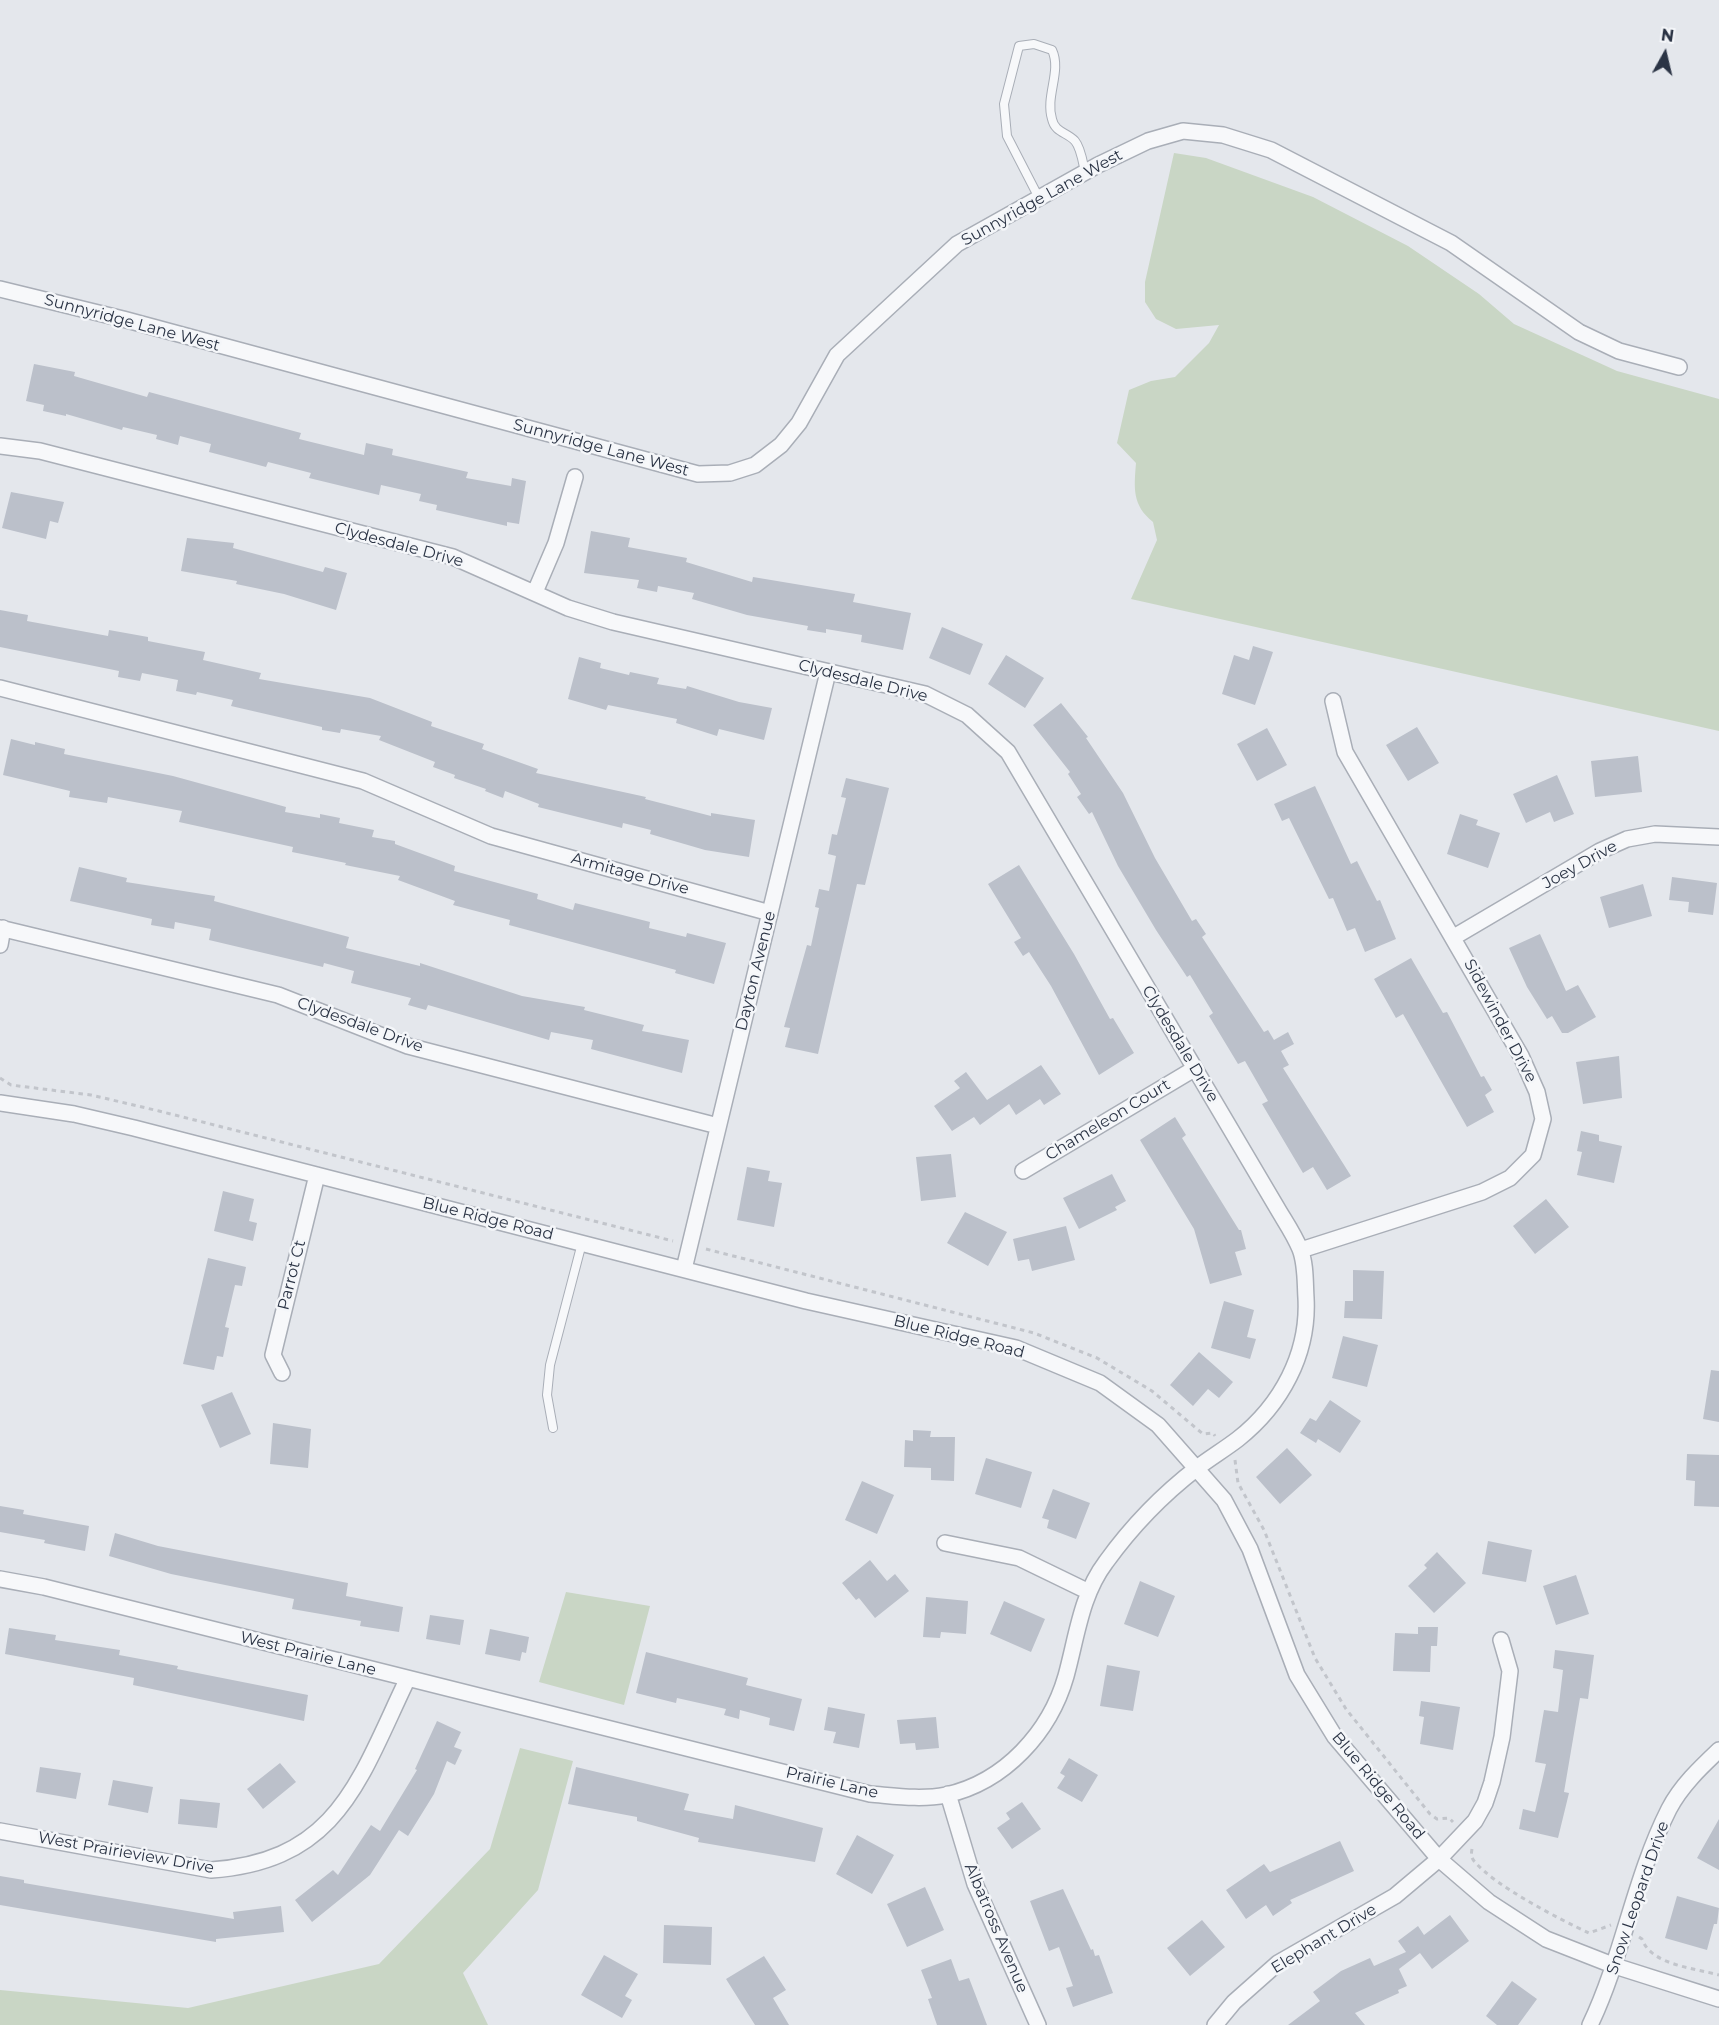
<!DOCTYPE html>
<html>
<head>
<meta charset="utf-8">
<style>
	body { margin:0 }
	#map { position:relative; width:1719px; height:2025px; overflow:hidden; background:#e4e7ec; font-family:Montserrat,sans-serif }
	canvas { display:block }
	.north { position:absolute; left:1635px; top:24px; width:60px; height:60px; -webkit-text-stroke:4px #f4f6f9; paint-order:stroke; rotate:8deg; font-size:16px; font-weight:700; line-height:24px; text-align:center; color:#2b3445 }
	.north::after { content:''; display:block; margin:auto; width:21px; height:27px; background:#2b3445; clip-path:polygon(50% 0,100% 100%,50% 72%,0 100%) }
</style>
</head>
<body>
<div id="map">
<canvas width="1719" height="2025"></canvas>
<div class="north">N</div>
</div>
<script>
const ctx = document.querySelector('canvas').getContext('2d');
ctx.lineJoin = 'round';
function paint(path, color) { ctx.fillStyle = color; ctx.fill(path, 'evenodd'); }
function stroke(path, color, width, dash) { ctx.strokeStyle = color; ctx.lineWidth = width; ctx.lineCap = dash ? 'butt' : 'round'; ctx.setLineDash(dash || []); ctx.stroke(path); }
function drawText(font, color, halo, rows, align = 'center') {
  ctx.font = font + ' Montserrat,sans-serif'; ctx.lineWidth = 5; ctx.setLineDash([]); ctx.textBaseline = 'middle'; ctx.strokeStyle = halo; ctx.fillStyle = color; for (const [text, x, y, turn = 0] of rows) {
    ctx.save(); ctx.translate(x, y); ctx.rotate((+turn || 0) * Math.PI / 180); ctx.textAlign = isNaN(turn) ? turn : align; if (halo) ctx.strokeText(text, 0, 0); ctx.fillText(text, 0, 0); ctx.restore();
  }
}
const green = new Path2D(`
	M1174,153L1206,158L1313,197L1408,246L1479,294L1514,324L1617,371L1719,399V731L1131,599L1157,540L1153,522C1132,505 1134,488 1136,463L1117,443L1129,390L1151,381L1175,377L1209,343L1219,325L1176,329L1156,319L1145,302V282Z
	M566,1592L650,1606L624,1705L539,1682Z
	M520,1748L573,1761L538,1890L463,1973L488,2025H0V1990L188,2008L379,1964L490,1849Z`);
const building = new Path2D(`
	M34,364L75,372L74,376L147,397L149,392L301,433L299,439L364,455L366,443L393,449L392,455L468,472L466,478L511,486L512,478L526,481L519,524L507,522V526L436,510L437,505L419,501L421,494L381,485L379,495L309,478L311,473L268,462L266,467L236,459L209,452L211,444L180,436L178,445L156,439L157,435L123,427L122,430L66,414V416L43,411L44,405L26,401Z
	M11,492L64,502L58,523L50,521L46,539L2,528Z
	M591,531L630,538L628,547L687,558L686,562L752,582L753,577L855,594L853,602L911,613L903,650L861,642L862,635L826,629V633L807,630L808,626L747,615L692,599L694,593L658,586L657,592L637,588L639,580L584,573Z
	M187,538L234,543L233,548L323,572L325,567L347,573L336,610L284,594L236,584L237,581L181,571Z
	M0,610L28,615L27,621L108,636L109,630L148,637V641L205,652L203,660L261,673L259,679L370,698L432,722L431,726L484,744L482,749L538,769L536,773L646,797L645,799L711,816V813L755,820L749,857L705,850L650,834L651,830L623,823L622,828L538,807L539,804L505,791L503,798L485,791L486,789L454,778L455,775L433,767L435,762L379,740L381,736L341,729L340,733L322,730V727L231,706L233,700L197,692L196,695L176,691L178,680L142,673L140,681L118,677L119,671L0,647Z
	M942,627L983,644L970,675L929,658Z
	M1253,646L1273,652L1255,705L1222,694L1234,655L1249,660Z
	M1006,655L1044,678L1025,708L988,684Z
	M579,657L601,663L600,668L629,675L630,672L659,678L657,684L686,689L687,686L739,702L772,708L764,740L719,729L717,736L676,723L677,719L608,705L606,710L568,699Z
	M1061,703L1088,737L1086,738L1123,793L1155,858L1192,921L1196,919L1206,934L1202,937L1264,1032L1268,1030L1274,1040L1288,1032L1294,1044L1281,1051L1289,1065L1283,1068L1351,1176L1327,1190L1313,1167L1303,1173L1262,1104L1268,1101L1245,1061L1238,1064L1209,1016L1213,1013L1190,975L1187,977L1156,930L1118,866L1092,812L1089,814L1077,797L1081,794L1068,774L1070,772L1033,725Z
	M1417,727L1439,763L1408,781L1386,745Z
	M1267,728L1287,765L1257,781L1237,744Z
	M11,739L35,745V742L65,749L64,754L173,776L286,807L285,812L320,818V814L340,818L339,823L374,830L372,837L395,841V844L455,866L454,871L538,894L537,899L573,910L575,903L650,922L649,928L686,937L687,933L726,943L714,984L675,973L676,970L509,925L510,920L453,905L455,901L398,880L400,876L345,865L346,863L292,852L293,847L179,822L182,811L108,797L107,803L69,797L70,791L3,775Z
	M1638,756L1642,792L1595,797L1591,761Z
	M1557,775L1574,814L1554,822L1550,812L1526,823L1513,794Z
	M846,778L889,788L865,885L857,884L818,1054L785,1047L790,1028L784,1027L807,945L811,946L819,908L815,907L819,889L829,891L836,856L828,854L832,834L837,835L846,798L841,797Z
	M1315,786L1351,864L1357,861L1377,901L1380,900L1396,939L1365,952L1355,928L1347,931L1333,898L1329,899L1289,818L1282,821L1274,804Z
	M1460,814L1478,820L1476,825L1500,833L1488,868L1447,854Z
	M1019,865L1074,954L1110,1019L1113,1018L1134,1053L1099,1075L1051,986L1029,952L1023,956L1014,942L1021,938L988,884Z
	M79,867L127,878L126,882L215,896L214,901L349,937L346,948L420,966V963L522,996L585,1007L584,1010L644,1025L642,1031L689,1040L682,1073L591,1049L593,1040L551,1032L549,1040L428,1005L426,1010L408,1005L411,998L351,983L354,971L324,963L323,967L209,940L211,929L175,922L174,929L151,925L152,919L70,901Z
	M1672,877L1717,883L1713,915L1688,912L1689,902L1669,900Z
	M1643,884L1652,916L1609,928L1600,897Z
	M1540,934L1566,991L1578,985L1596,1017L1568,1033H1562L1552,1016L1547,1019L1527,987L1509,948Z
	M1411,958L1443,1013L1447,1012L1481,1077L1484,1076L1492,1090L1485,1095L1494,1112L1467,1127L1403,1014L1396,1018L1374,979Z
	M1619,1056L1622,1098L1583,1104L1576,1062Z
	M1041,1065L1061,1094L1044,1105L1040,1099L1016,1115L1009,1104L980,1125L974,1117L952,1131L934,1106L960,1088L954,1081L966,1072L987,1100Z
	M1175,1117L1186,1135L1182,1138L1239,1230H1241L1246,1249L1235,1252L1242,1275L1210,1284L1194,1229L1140,1140Z
	M1581,1131L1599,1135V1141L1622,1146L1614,1183L1577,1175L1582,1152L1577,1151Z
	M951,1154L956,1197L921,1201L916,1157Z
	M747,1167L770,1171L768,1181L782,1183L774,1227L737,1220Z
	M1112,1174L1126,1201L1115,1207L1117,1210L1079,1229L1063,1198Z
	M223,1191L254,1199L249,1221L257,1223L253,1241L214,1231Z
	M1546,1199L1569,1227L1535,1254L1513,1226Z
	M965,1212L1007,1232L988,1266L947,1243Z
	M1066,1226L1075,1260L1032,1271L1029,1259L1018,1261L1013,1239Z
	M208,1258L246,1267L242,1286L235,1285L225,1327L229,1328L223,1357L217,1356L214,1370L183,1364Z
	M1353,1270L1384,1271L1382,1319L1344,1318L1345,1301H1353Z
	M1224,1301L1254,1310L1247,1337L1256,1339L1250,1359L1211,1348Z
	M1343,1336L1378,1345L1367,1387L1332,1378Z
	M1199,1352L1233,1382L1219,1398L1208,1389L1193,1406L1170,1385Z
	M1711,1370L1719,1371V1422L1703,1419Z
	M232,1392L251,1434L220,1448L201,1405Z
	M1330,1400L1361,1421L1340,1453L1318,1439L1316,1443L1300,1433L1310,1418L1316,1421Z
	M273,1423L311,1429L308,1468L270,1464Z
	M913,1430L931,1431L930,1437H955L954,1481L931,1480V1468L904,1467L905,1440L913,1441Z
	M1287,1448L1312,1475L1280,1504L1256,1477Z
	M1687,1454L1719,1455V1507L1694,1506L1695,1481L1686,1480Z
	M986,1458L1032,1472L1021,1508L975,1494Z
	M862,1481L894,1495L877,1534L845,1520Z
	M1053,1489L1090,1503L1076,1539L1047,1528L1049,1520L1042,1518Z
	M0,1506L24,1510L23,1514L89,1526L85,1551L44,1543L45,1540L0,1532Z
	M115,1533L158,1546L348,1583L346,1596L403,1607L399,1632L360,1626L361,1621L292,1609L294,1599L171,1574L109,1556Z
	M1488,1541L1532,1550L1526,1582L1482,1574Z
	M1437,1552L1466,1583L1434,1613L1408,1586L1427,1568L1424,1565Z
	M870,1560L887,1581L895,1574L909,1591L875,1618L859,1598L856,1600L842,1583Z
	M1576,1575L1589,1614L1556,1625L1543,1586Z
	M1140,1581L1175,1596L1158,1637L1124,1624Z
	M926,1597L968,1601L966,1634L941,1632L940,1638L923,1637Z
	M1004,1601L1045,1619L1031,1652L990,1634Z
	M430,1615L464,1620L460,1645L426,1639Z
	M1418,1627H1438L1437,1646H1431L1430,1672L1393,1671L1395,1633L1418,1634Z
	M9,1628L56,1635L55,1640L120,1650L119,1655L178,1666L177,1669L308,1695L304,1721L133,1685L134,1678L5,1654Z
	M490,1629L529,1637L526,1653L522,1652L520,1661L485,1654Z
	M1555,1650L1594,1655L1588,1699L1580,1698L1564,1792L1569,1793L1558,1838L1519,1829L1523,1809L1535,1812L1546,1764L1535,1762L1544,1710L1558,1712L1563,1670L1553,1668Z
	M646,1652L748,1678L746,1685L802,1699L794,1731L769,1725L770,1718L740,1710L739,1719L724,1715L726,1709L677,1698L676,1703L636,1693Z
	M1107,1665L1140,1671L1133,1711L1100,1706Z
	M1421,1701L1460,1707L1453,1750L1420,1744L1424,1717L1419,1716Z
	M828,1707L865,1714L859,1748L833,1743L836,1732L824,1730Z
	M936,1717L939,1748L916,1750L915,1743L900,1744L897,1720Z
	M437,1721L461,1732L454,1747L462,1750L455,1765L447,1761L434,1794L408,1836L399,1830L370,1875L312,1922L295,1900L333,1870L338,1875L371,1825L380,1831L417,1770L415,1769Z
	M1069,1758L1098,1775L1082,1802L1057,1788L1065,1776L1060,1773Z
	M280,1763L296,1782L263,1809L247,1789Z
	M40,1767L81,1773L76,1799L36,1792Z
	M576,1767L689,1794L684,1810L733,1819L735,1805L823,1828L815,1862L698,1842L699,1838L637,1821V1817L568,1804Z
	M113,1780L153,1787L148,1813L108,1805Z
	M180,1799L220,1803L217,1828L178,1824Z
	M1022,1802L1041,1829L1012,1849L997,1828L1010,1819L1006,1813Z
	M1719,1819V1870L1697,1858Z
	M857,1835L894,1855L872,1894L836,1874Z
	M1340,1841L1354,1871L1290,1900L1292,1903L1273,1916L1266,1905L1246,1919L1226,1890L1264,1864L1270,1872Z
	M0,1876L24,1880V1883L234,1919L233,1912L281,1906L284,1932L216,1939V1942L0,1905Z
	M925,1887L944,1930L907,1947L887,1904Z
	M1063,1889L1091,1950L1093,1949L1095,1956L1099,1955L1113,1993L1073,2007L1066,1988L1073,1986L1059,1947L1049,1951L1030,1901Z
	M1677,1896L1719,1908L1717,1924H1714L1707,1950L1665,1938Z
	M1450,1915L1469,1941L1432,1969L1420,1953L1399,1969L1407,1986L1398,1990L1399,1993L1355,2013L1365,2025H1288L1320,2001L1313,1992L1341,1971L1370,1958L1374,1966L1406,1952L1398,1941L1418,1926L1424,1935Z
	M1202,1920L1225,1947L1190,1976L1167,1948Z
	M664,1925L712,1927L711,1965L663,1963Z
	M604,1955L638,1974L625,1996L632,2000L622,2018L581,1995Z
	M764,1956L786,1990L773,1998L789,2025H755L726,1979Z
	M951,1959L959,1981L969,1978L987,2025H937L928,1999L932,1998L921,1970Z
	M1512,1981L1537,1999L1518,2025H1497L1486,2016Z`);
const path = new Path2D(`
	M0,1078L11,1085L91,1095L159,1111L673,1241
	M706,1249L1034,1333L1097,1358L1152,1391L1203,1434L1213,1433L1215,1436
	M1235,1460L1238,1483L1264,1530L1315,1658L1346,1709L1430,1814L1437,1819L1449,1818L1453,1822
	M1472,1849C1471,1854 1471,1858 1475,1862C1495,1886 1559,1919 1589,1933L1611,1925
	M1639,1937L1642,1939C1651,1965 1694,1968 1719,1975`);
const service = new Path2D(`
	M1039,198L1007,136L1004,104L1019,46L1034,44L1052,50C1062,71 1045,96 1052,119C1055,133 1067,132 1075,141C1081,148 1083,163 1085,172
	M553,1428L547,1395L550,1365L582,1243`);
const minor = new Path2D(`
	M0,289L123,319L698,474L730,473L755,465L781,445L799,423L837,355L957,244L1098,165L1148,141L1183,131L1223,135L1271,150L1451,243L1579,332L1619,351L1679,367
	M0,446L40,451L453,557L568,608L613,622L925,694L967,715L1008,752L1276,1206C1284,1220 1294,1234 1300,1249C1306,1264 1305,1283 1306,1298C1309,1354 1281,1405 1238,1439C1225,1449 1210,1458 1197,1468C1162,1495 1132,1526 1106,1562C1081,1595 1077,1636 1066,1676C1050,1732 1005,1782 946,1795C921,1800 895,1796 870,1794L44,1587L0,1579
	M535,592L556,543L575,477
	M0,688L363,781L491,836L770,913
	M0,928L278,995L408,1046L718,1126
	M1454,937L1600,851L1627,839L1655,834L1719,837
	M0,945L3,928
	M0,1103L74,1114L134,1128L806,1301L1016,1348L1100,1383L1158,1425L1224,1500L1250,1549L1297,1675L1335,1737L1439,1859L1489,1902L1546,1939L1615,1966L1719,1999
	M1023,1171L1194,1069
	M1301,1250L1482,1192L1510,1178L1533,1155L1543,1119L1537,1092L1521,1056L1345,752L1333,701
	M684,1269L828,672
	M282,1373L273,1355L317,1175
	M945,1543L1019,1558L1087,1591
	M948,1794L975,1884L1038,2025
	M0,1831L211,1870C338,1861 359,1780 407,1680
	M1215,2025L1234,2002L1278,1963L1395,1896L1439,1859L1475,1821L1485,1803L1492,1782L1502,1737L1510,1671L1501,1640
	M1590,2025C1623,1956 1634,1878 1669,1809C1681,1786 1700,1768 1719,1750`);
const streetNames = [
	["Sunnyridge Lane West",1042,198,-29],
	["Sunnyridge Lane West",132,323,15],
	["Sunnyridge Lane West",601,448,15],
	["Clydesdale Drive",399,545,15],
	["Clydesdale Drive",863,681,14],
	["Joey Drive",1580,865,-29],
	["Armitage Drive",630,874,15],
	["Dayton Avenue",756,971,-76],
	["Sidewinder Drive",1500,1021,62],
	["Clydesdale Drive",360,1025,20],
	["Clydesdale Drive",1180,1044,59],
	["Chameleon Court",1108,1120,-31],
	["Blue Ridge Road",488,1219,14],
	["Parrot Ct",292,1275,-76],
	["Blue Ridge Road",959,1337,14],
	["West Prairie Lane",308,1654,14],
	["Prairie Lane",832,1783,13],
	["Blue Ridge Road",1378,1786,50],
	["West Prairieview Drive",126,1853,10],
	["Snow Leopard Drive",1638,1898,-71],
	["Albatross Avenue",996,1928,67],
	["Elephant Drive",1324,1939,-31]
];
paint(green, '#c9d6c5');
paint(building, '#bbc0ca');
stroke(service, '#a9aeb7', 10);
stroke(minor, '#a9aeb7', 18);
stroke(path, '#c2c5cb', 3, [4.5, 4.5]);
stroke(service, '#f7f8fa', 8);
stroke(minor, '#f7f8fa', 15);
drawText('16px', '#2b3445', '#f4f6f9', streetNames);
</script>
</body>
</html>
